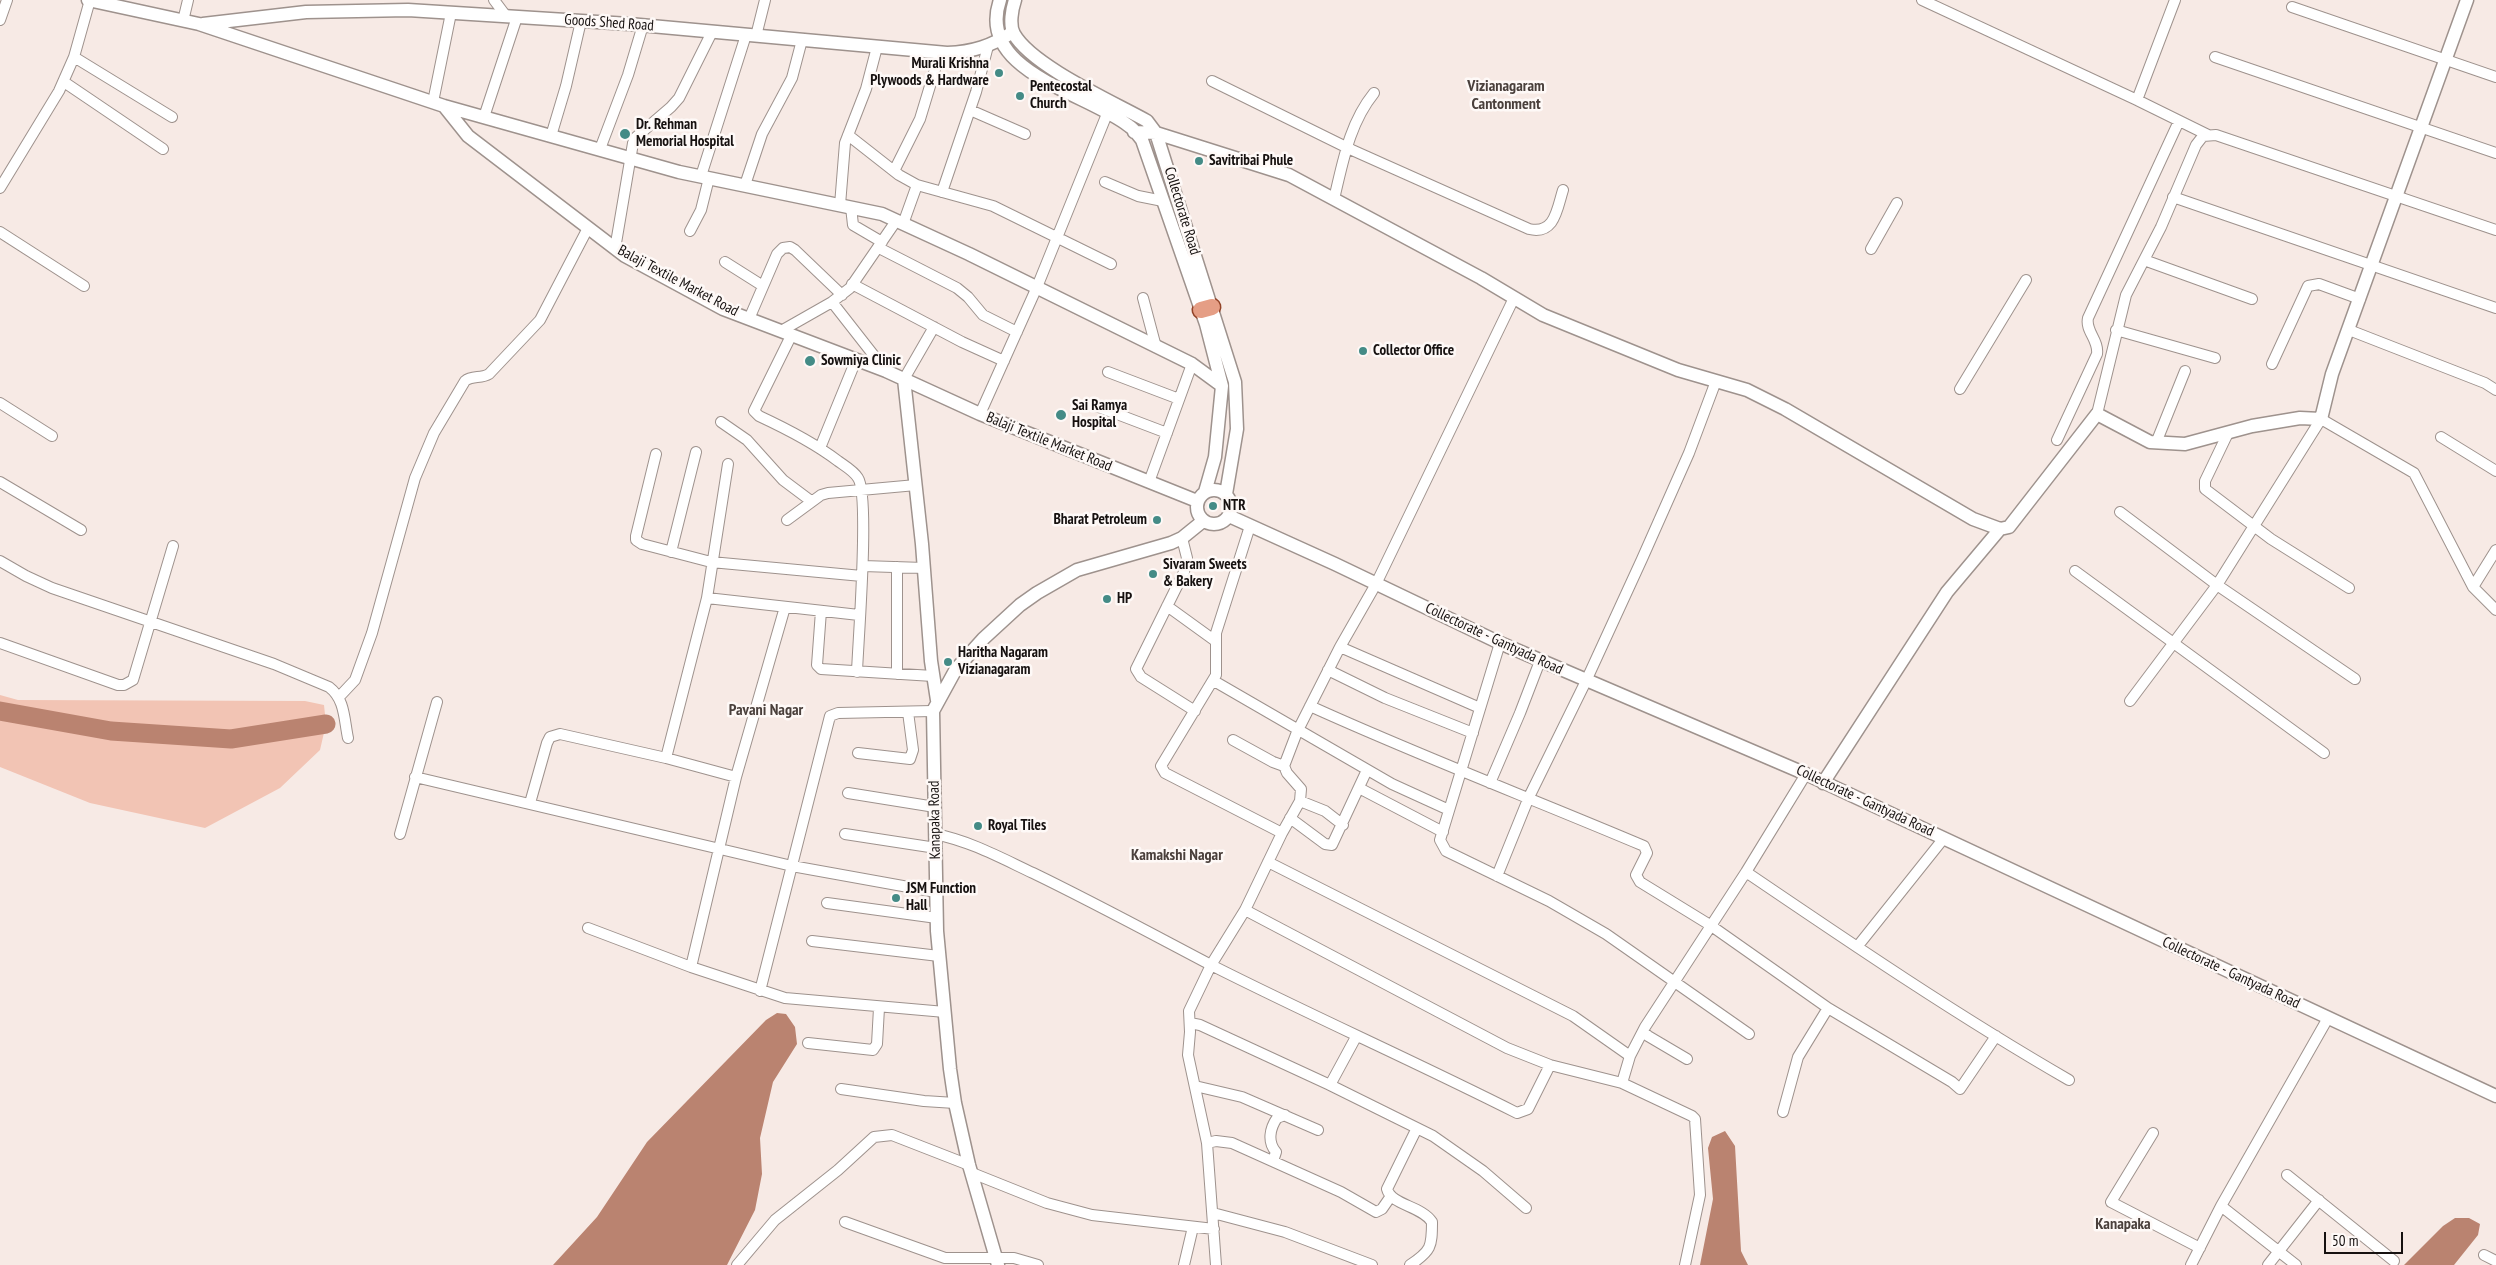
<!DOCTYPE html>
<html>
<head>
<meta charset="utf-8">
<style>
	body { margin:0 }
	#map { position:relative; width:2496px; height:1265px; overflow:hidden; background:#f7eae5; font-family:"PT Sans Narrow",sans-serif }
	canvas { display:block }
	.scale { position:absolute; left:2324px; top:1232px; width:79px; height:22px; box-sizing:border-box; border:2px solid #161110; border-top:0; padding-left:6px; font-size:15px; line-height:18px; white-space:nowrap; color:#161110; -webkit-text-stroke:4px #fef9f7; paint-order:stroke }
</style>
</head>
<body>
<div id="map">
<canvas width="2496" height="1265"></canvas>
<div class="scale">50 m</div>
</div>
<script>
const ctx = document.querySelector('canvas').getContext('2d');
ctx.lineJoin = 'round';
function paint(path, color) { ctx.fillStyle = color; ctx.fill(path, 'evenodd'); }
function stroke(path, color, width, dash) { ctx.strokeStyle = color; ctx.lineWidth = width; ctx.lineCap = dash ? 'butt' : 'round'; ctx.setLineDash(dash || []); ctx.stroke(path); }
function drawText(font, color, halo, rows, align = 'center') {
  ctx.font = font + ' "PT Sans Narrow",sans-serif'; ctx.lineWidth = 5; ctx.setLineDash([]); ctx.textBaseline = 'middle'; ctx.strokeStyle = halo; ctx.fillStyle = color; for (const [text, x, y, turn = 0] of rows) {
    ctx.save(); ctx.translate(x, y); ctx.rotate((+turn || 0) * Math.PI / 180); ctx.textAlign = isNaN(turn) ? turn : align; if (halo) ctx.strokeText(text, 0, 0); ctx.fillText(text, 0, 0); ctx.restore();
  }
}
const green = new Path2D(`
	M0,695L18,700L305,701L324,705L326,724L320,750L280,788L205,828L90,803L0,767Z`);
const water = new Path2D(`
	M777,1013L786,1014L795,1027L797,1044L773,1082L760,1138L762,1174L755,1210L727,1265H553L597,1217L647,1142L766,1020Z
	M1725,1131L1735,1146L1741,1251L1748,1265H1700L1713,1199L1708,1148L1712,1137Z
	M2455,1218H2469L2480,1224L2478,1235L2454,1265H2404L2443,1226Z`);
const river = new Path2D(`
	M0,711L111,731L231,739L326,724`);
const minor = new Path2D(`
	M494,0L506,16
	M1922,0L2137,100L2208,135
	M2292,7L2496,77
	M0,20L7,0
	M183,21L188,0
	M756,36L765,0
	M74,57L172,117
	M2215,57L2496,153
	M1212,81L1352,150L1529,229C1555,235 1557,209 1563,190
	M64,82L163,149
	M2137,100L2175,0
	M433,102L451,13
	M970,110L1025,134
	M484,117L517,17
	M848,135L899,175L917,185L993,206L1111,264
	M551,136L566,86L581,21
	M600,149L628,75L643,25
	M894,171L920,119L940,53
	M701,176L746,35
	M1105,182L1138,196L1163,201
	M745,185L762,134L792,78L802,40
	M0,188L59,91L74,57L90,0
	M942,192L976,92L988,46
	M2173,197L2496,308
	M1334,199C1343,162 1349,124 1374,93
	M840,205L845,143L866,89L877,47
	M851,207L853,225L882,242
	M903,224L917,185
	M690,231L701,210L709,178
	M0,232L84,286
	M879,248L957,288L968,297L983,315L1017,332
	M615,249L633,143L635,138L671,107L679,98L712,32
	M1871,249L1897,203
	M2144,260L2252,299
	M725,262L763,286
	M852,284L962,342L1004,361
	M1143,298L1156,347
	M832,302L886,371
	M749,319L777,254L783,248L790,247L795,250L842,295
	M2116,330L2215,358
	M2349,330L2485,383L2496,390
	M781,331L832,302L850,288L896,221
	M791,336L754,411L759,416C787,429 813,442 838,461C845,466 854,471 858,478C870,496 858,642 857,672
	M2272,364L2308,286L2319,284L2360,299
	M1108,372L1179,399
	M904,379L934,327
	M1960,389L2026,280
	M0,403L52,436
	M1096,406L1167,433
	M980,414L1037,287L1107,114
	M2097,414L2126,295L2161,227L2196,145L2203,136L2216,135L2496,230
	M721,422L747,440L783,480L811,501
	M2228,433L2205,481V489L2271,539L2349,588
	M2441,437L2496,471
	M2057,440L2097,354C2099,340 2085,331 2088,318L2179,121
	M2156,443L2185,371
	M820,448L856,360
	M656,454L636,536V540L642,544L711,562L862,576
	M0,482L81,530
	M1149,482L1192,364
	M2120,512L2217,585L2355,679
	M787,520L821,495L828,493L916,485
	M1250,526L1216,633V675L1161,766L1165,773L1282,833
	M1182,538L1187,558L1184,572L1136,669L1141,677L1195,711
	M671,552L696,452
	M0,561L26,576L52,588L274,664L329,687C345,699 344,719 348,738
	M863,566L924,568
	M897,567V674
	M2075,571L2324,753
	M2473,587L2496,550
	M707,598L859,615
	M1167,606L1214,640
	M821,611L817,665L821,669L933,676
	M0,643L118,685H124L133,680L173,546
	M1500,643L1440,840L1446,851L1549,901L1606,934L1749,1034
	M1340,647L1480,708
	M1328,670L1385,698L1473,733
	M1214,681L1392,784L1449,810
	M339,697L355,680L372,633L415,478L434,433L465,381C472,375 481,379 489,374L540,320L588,228
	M2130,701L2217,585L2321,419L2414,473L2473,587L2496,610
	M1310,706C1420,756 1533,799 1644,846L1647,853L1636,875L1640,882L1710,925L1828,1008L1952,1082L1960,1089L1996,1036
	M1233,740L1273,762L1284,766
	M858,753L910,759L913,750L908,712
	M666,758L707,598L728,464
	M415,777L792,866L936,892
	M1490,783L1520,713L1540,661
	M1359,788L1443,832
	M848,793L935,807
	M1300,801L1325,811L1343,825
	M530,803L547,743L550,737L560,734L666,758L736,777
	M1290,818L1325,844L1332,845L1367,770
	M400,834L437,702
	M845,834L936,848
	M935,834C970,841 1001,858 1033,873C1093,902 1152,934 1211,965C1312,1016 1416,1062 1517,1113L1528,1109L1550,1065
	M1268,862L1573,1016L1630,1056
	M1746,872C1852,944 1958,1016 2069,1080
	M1497,876L1529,797L1586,681L1642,559L1689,453L1716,381
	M827,903L937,918
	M1245,910L1507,1048L1550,1065L1622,1083L1692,1116L1695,1119L1700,1195L1685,1265
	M588,928L691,967L785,998L945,1012
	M812,941L939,956
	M1857,947L1944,838
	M691,967L736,777L785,607
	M760,991L830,716L838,713L933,711
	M1190,1023L1200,1025L1330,1085L1433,1136L1483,1171L1526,1208
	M1643,1031L1648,1036L1687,1059
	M808,1043L873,1050L877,1044L879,1008
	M1622,1083L1630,1056L1645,1027L1746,872L1806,774
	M1330,1085L1356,1037
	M1195,1086L1242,1097L1318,1130
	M841,1089L924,1101L955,1103
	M1783,1112L1798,1057L1828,1008
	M2153,1133L2111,1202L2200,1248
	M1207,1143L1216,1141L1232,1143L1341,1192L1376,1212L1382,1209L1391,1196
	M1273,1161L1276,1152C1267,1142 1270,1128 1277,1118L1285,1115
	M972,1173L1047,1203L1092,1215L1214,1229
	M2287,1175L2394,1261
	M2221,1206L2296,1265
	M1213,1213L1285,1232L1372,1265
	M845,1222L945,1258H1014L1038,1265
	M2484,1255L2496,1261
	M737,1265L775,1220L838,1170L874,1137L892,1135L969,1165
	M1184,1265L1193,1227
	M1216,1265L1207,1143L1188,1055L1190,1032L1189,1011L1211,965L1245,910L1282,833L1300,801L1301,789L1287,773L1284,766L1297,732L1340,647L1376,584L1514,298
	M1410,1265C1431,1251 1432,1247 1432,1222C1422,1206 1391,1205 1387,1189L1417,1128
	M2191,1265L2221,1206L2328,1018
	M2268,1265L2319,1200`);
const tertiary = new Path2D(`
	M88,0L199,24L444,106L679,172L882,214L969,254L1192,364L1222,386
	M1000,0C975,72 1088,93 1129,126C1134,129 1138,135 1142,140L1206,324L1222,386L1215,457L1205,492
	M1015,0C1012,9 1009,25 1014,34C1032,66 1113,102 1147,121L1156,133L1235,382L1237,429L1226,494
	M203,24L306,12L408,10L629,24L947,53C973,52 991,46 1013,32
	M444,106L468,136L625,256L723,309L886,371L980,414L1197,501
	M1134,132L1156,133L1289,175L1481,278L1543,315L1678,370L1747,390L1785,409L1973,519L2000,529L2009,527L2097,414L2150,442L2185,444L2252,426L2300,418L2321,419L2332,374L2467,0
	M904,379L922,544L931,661L937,700
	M1197 507a17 17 0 1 1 34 0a17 17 0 1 1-34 0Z
	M1229,516L1335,564L1500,643L1806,774L2496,1096
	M1823,783L1947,592L2000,529
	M998,1265L969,1165L955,1103L950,1069L937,931L933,711L956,669L983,639L1020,605L1037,593L1077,570L1171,543L1182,538L1203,521`);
const primary = new Path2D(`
	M1201,310L1212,307`);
const markers = [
	[999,73,5,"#448b86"],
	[1020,96,5,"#448b86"],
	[625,134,6,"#448b86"],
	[1199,161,5,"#448b86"],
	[1363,351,5,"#448b86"],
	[810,361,6,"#448b86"],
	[1061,415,6,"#448b86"],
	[1213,506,5,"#448b86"],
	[1157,520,5,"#448b86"],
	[1153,574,5,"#448b86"],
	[1107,599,5,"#448b86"],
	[948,662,5,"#448b86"],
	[978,826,5,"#448b86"],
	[896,898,5,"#448b86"]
];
const streetNames = [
	["Goods Shed Road",609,23,4],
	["Collectorate Road",1182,211,73],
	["Balaji Textile Market Road",678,281,28],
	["Balaji Textile Market Road",1049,442,22],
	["Collectorate - Gantyada Road",1494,639,25],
	["Collectorate - Gantyada Road",1865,801,25],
	["Kanapaka Road",935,820,-91],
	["Collectorate - Gantyada Road",2231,973,25]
];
const poiNames = [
	["Murali Krishna",989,64,"right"],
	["Plywoods & Hardware",989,81,"right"],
	["Pentecostal",1030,87],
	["Church",1030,104],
	["Dr. Rehman",636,125],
	["Memorial Hospital",636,142],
	["Savitribai Phule",1209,161],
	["Collector Office",1373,351],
	["Sowmiya Clinic",821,361],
	["Sai Ramya",1072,406],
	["Hospital",1072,423],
	["NTR",1223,506],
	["Bharat Petroleum",1147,520,"right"],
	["Sivaram Sweets",1163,565],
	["& Bakery",1163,582],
	["HP",1117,599],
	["Haritha Nagaram",958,653],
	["Vizianagaram",958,670],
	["Royal Tiles",988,826],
	["JSM Function",906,889],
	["Hall",906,906]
];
const neighbourhoodNames = [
	["Vizianagaram",1506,86],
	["Cantonment",1506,104],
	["Pavani Nagar",766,710],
	["Kamakshi Nagar",1177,855],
	["Kanapaka",2123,1224]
];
paint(green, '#f2c4b4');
paint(water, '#ba8370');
stroke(river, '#ba8370', 19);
stroke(minor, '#9e928d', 12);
stroke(tertiary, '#9e928d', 15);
stroke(primary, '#924327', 19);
stroke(minor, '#fff', 10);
stroke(tertiary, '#fff', 12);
stroke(primary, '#e59e85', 16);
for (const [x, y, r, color] of markers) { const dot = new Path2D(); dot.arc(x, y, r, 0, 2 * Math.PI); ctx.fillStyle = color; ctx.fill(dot); stroke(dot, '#fef9f7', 2); }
drawText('15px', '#161110', '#fef9f7', streetNames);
drawText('bold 15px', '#161110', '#fef9f7', poiNames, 'left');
drawText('bold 16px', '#4a403c', '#fef9f7', neighbourhoodNames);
</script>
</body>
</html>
